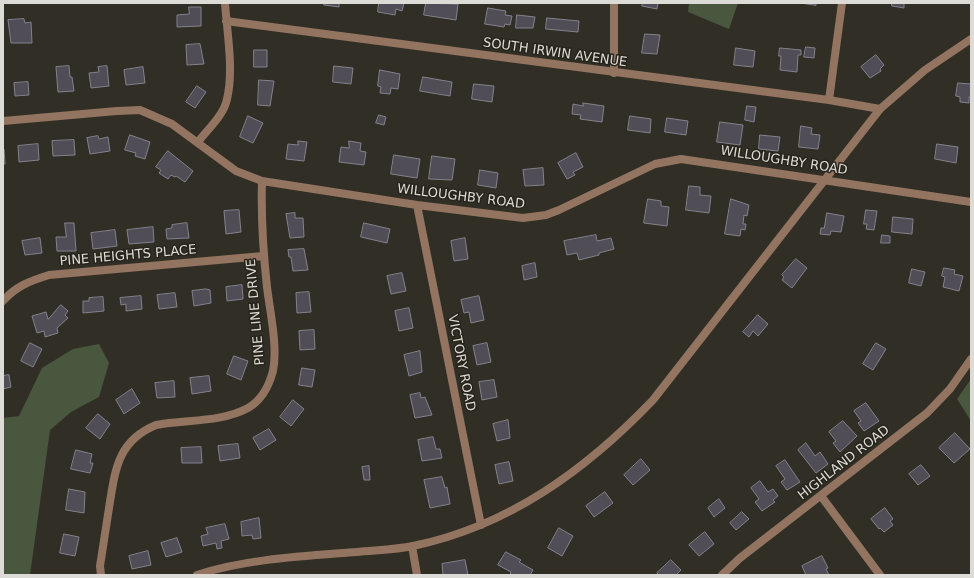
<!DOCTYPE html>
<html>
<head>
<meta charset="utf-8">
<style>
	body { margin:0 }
	#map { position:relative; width:974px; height:578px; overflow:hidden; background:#312f25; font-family:"DejaVu Sans",sans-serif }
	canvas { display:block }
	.frame { position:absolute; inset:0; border:4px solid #dddbd5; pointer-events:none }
</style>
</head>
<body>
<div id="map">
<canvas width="974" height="578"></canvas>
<div class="frame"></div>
</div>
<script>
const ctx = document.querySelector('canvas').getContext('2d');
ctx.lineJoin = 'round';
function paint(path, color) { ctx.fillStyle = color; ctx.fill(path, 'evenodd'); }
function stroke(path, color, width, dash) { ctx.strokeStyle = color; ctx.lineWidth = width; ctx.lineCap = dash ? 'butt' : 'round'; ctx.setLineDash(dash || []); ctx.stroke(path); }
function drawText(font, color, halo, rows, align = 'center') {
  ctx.font = font + ' "DejaVu Sans",sans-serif'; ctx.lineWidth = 3; ctx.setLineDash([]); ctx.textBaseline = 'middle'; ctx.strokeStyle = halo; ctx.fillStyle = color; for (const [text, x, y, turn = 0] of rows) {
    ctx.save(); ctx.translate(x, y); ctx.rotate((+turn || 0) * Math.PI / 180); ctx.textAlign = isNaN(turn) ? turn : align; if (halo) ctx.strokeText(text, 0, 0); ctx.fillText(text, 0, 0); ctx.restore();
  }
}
const green = new Path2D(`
	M689,3H738L729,29L688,12Z
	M99,344L109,363L99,397L71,412L50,430L30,575H3V418L19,416L42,368L73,349Z
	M971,379V421L957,399Z`);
const building = new Path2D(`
	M324,3H339V7L324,5Z
	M379,3H404L402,11L396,9L395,15L378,12Z
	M426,3L458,4L456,20L424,15Z
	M643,3H658L657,9L642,6Z
	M801,3H816V5Z
	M892,3H904V8L892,6Z
	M189,7H201V26L177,27V15L189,14Z
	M488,8L506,11L505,15L512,16L510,25L505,24L504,27L485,24Z
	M517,15L535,17L533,28H516Z
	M547,18L579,21L578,32L546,29Z
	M24,19L25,23L31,22L32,43H11L8,20Z
	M645,34L660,35L657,54L642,53Z
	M200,44L204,64L187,65L186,45Z
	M806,47L815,48L814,58L804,57Z
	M736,48L755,51L753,67L734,65Z
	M780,48L801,50V55H798L797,72L780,70L781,56H779Z
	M254,50H267V67H254Z
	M876,55L884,65L880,69L881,71L870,78L861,67Z
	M69,66L70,77H72L74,91L58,92L56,67Z
	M107,66L109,86L91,88L89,73L99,72L98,67Z
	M334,66L353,68L351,84L333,82Z
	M143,67L145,83L126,85L124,70Z
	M380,70L400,74L398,89L391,88L390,94L380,93L381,87L378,86Z
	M423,77L452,82L450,96L420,91Z
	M259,80L274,81L270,106L258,105Z
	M28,82L29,95L15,96L14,83Z
	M958,83L971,84V97H969V103L960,102V97L956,96Z
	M474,84L494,86L492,102L472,99Z
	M197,86L206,92L195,108L186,102Z
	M583,103L604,106L602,122L580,119L581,115L572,114L573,104L583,106Z
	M747,106L756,107L754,122L745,120Z
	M379,115L386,117L384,125L376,123Z
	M248,116L263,123L253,143L240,137Z
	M630,116L651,119L650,133L628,130Z
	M667,118L688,121L686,135L665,132Z
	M720,122L743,125L740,145L717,142Z
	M801,126L812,128L811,134L820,135L818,149L799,147Z
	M130,135L150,142L145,159L135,156L136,153L125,150Z
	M760,135L780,137L778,151L759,149Z
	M98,136L99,139L108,137L110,151L90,154L87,138Z
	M74,140L75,155L53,156L52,141Z
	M298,141L307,142L304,161L286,159L288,144L298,145Z
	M349,141L361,143L360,151L366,152L364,165L339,162L341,147L349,148Z
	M38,144L39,160L19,162L18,146Z
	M937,144L958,147L956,163L935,159Z
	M3,149H4L5,164H3Z
	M168,151L193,171L185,182L176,176L175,177L171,175L168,179L159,173L161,170L156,167Z
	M576,153L583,167L573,172L575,175L567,179L558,163Z
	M394,155L420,159L417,178L391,174Z
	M432,156L455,159L452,180L429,179Z
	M543,168L544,185L525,186L523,170Z
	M480,170L498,173L496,188L478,185Z
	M689,186L700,187V195L711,196L709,213L686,210Z
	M648,199L661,201V206L669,207L667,226L644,223Z
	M731,199L749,205L747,216L744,215L743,224H746L745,230L741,229L740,236L725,234Z
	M239,210L241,232L226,234L224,211Z
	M866,210L877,211L874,230L866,229L867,224H864Z
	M295,213V218H303L304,237L290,238L286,214Z
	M827,213L844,216L841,232L831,231L830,235L820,234L821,228H824Z
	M893,217L913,219L912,234L892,232Z
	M65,223H74L76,251H57L56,237H66Z
	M187,223L189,238L167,239L166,229L172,228V225Z
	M364,223L390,229L387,243L361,237Z
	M153,227L154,242L129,244L127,230Z
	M115,230L117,246L93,249L91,233Z
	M596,235L597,241L611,238L614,249L599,253V255L579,260L577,253L567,255L564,241Z
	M882,235L890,236V243H881Z
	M40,238L42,253L25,255L22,241Z
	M465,238L468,259L454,261L451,241Z
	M304,249L308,270L293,271L291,257H289L288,250Z
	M796,259L807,268L792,288L782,280L784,277L782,275Z
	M535,263L537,277L524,280L522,266Z
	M944,268L955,270L954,274L963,276L959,291L943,287L945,277L942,276Z
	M912,269L925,272L921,286L909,283Z
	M402,273L406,291L391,294L387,276Z
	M242,285L243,299L227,301L226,287Z
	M206,289L210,290L211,303L194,306L192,291Z
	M309,292L311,312L297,313L296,293Z
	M175,293L177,307L159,309L157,295Z
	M141,296L142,309L126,311V304L121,305L120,298Z
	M479,296L484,320L471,323L469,312L464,313L461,300Z
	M103,297L104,311L83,313V301H89V298Z
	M61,305L68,311L65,315L68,318L57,328L58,333L45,337L44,331L37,333L32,316L46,312L48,319Z
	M409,308L413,328L399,331L395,311Z
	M758,315L768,324L758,336L753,331L749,337L743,332Z
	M314,330L315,349L300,350L299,331Z
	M30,343L42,349L33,367L21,361Z
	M487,343L491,362L477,365L473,346Z
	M876,343L886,349L873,370L863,364Z
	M420,351L422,372L409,376L404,355Z
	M234,356L248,361L241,380L227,374Z
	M302,368L315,370L312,387L299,385Z
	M9,375L11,387L3,389V376Z
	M209,376L211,391L192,394L190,378Z
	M494,380L497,397L482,400L479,382Z
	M174,381L175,397L157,398L155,383Z
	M132,389L140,403L124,414L116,400Z
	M420,393L421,398L425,397L432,415L415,418L410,395Z
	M293,400L304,409L291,426L280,417Z
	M866,403L879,421L864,431L858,423L861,421L854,411Z
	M98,414L110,424L100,439L86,428Z
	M508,420L510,438L497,441L493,424Z
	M843,421L857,436L840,452L833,443L836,441L829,432Z
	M269,429L276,440L260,450L253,438Z
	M955,433L970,449L954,463L939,448Z
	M433,437L436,449H440L442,458L422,461L418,440Z
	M806,443L815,456L820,452L828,464L816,473L798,450Z
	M238,444L240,458L220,461L218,446Z
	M201,447L202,463H182L181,448Z
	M76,450L92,454L90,463H93L90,473L71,469Z
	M641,459L650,470L633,485L624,475Z
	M785,460L800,482L787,490L781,482L785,479L776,466Z
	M509,462L513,481L499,484L495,465Z
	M921,465L930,476L918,485L909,474Z
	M369,466L370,480H364L362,467Z
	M442,477L445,488L447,487L450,504L430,508L424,480Z
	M760,481L768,492L773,489L778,496L773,500L775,502L762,511L755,502L759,499L751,488Z
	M69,489L85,492L84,513L66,510Z
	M605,492L613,503L594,517L586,506Z
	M719,499L725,508L714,517L708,508Z
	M885,508L893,519L890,521L893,525L884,532L880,528L879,529L871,519Z
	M742,512L749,519L736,530L730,523Z
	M259,518L261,538L253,539L252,535L242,536L241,522Z
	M225,524L229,539L221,541L222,548L217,549L216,543L203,546L201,536L208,534L206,528Z
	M559,528L573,536L562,556L548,548Z
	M705,532L714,544L699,556L689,545Z
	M64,534L79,537L75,556L60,553Z
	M177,538L182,552L166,557L161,543Z
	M148,551L151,565L132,569L129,556Z
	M506,552L521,560L519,562L533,570L530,575H510L511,572L498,565Z
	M822,556L828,568L826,569L829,575H806L802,566Z
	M465,560L468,575H443L442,564Z
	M671,560L681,570L676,575H659L657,573Z`);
const minor = new Path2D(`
	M614,3V73
	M226,21L829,100L880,109
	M829,100L842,3
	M3,121L117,111L140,110L172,124L236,171L262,181L417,205L523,218L546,215L559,210L655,164L681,159L971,202
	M198,142C208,129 224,115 227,99C234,71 227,32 225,3
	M417,205L481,525
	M3,301C16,286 30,281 49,275L263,256
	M821,496L880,575
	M412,546L417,575
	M101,575L100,566C103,547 106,528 109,508C115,471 117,441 156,425C186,419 220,423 248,408C262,400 269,386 273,371C278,347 270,312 267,287C263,251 261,216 262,181
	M197,575C244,559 305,556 356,552C374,550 394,550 413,546C509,526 586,470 653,400L880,109L925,70L971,39`);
const tertiary = new Path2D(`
	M722,575L740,558L927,413L950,389L971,359`);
const streetNames = [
	["SOUTH IRWIN AVENUE",555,53,8],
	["WILLOUGHBY ROAD",784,161,9],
	["WILLOUGHBY ROAD",461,197,7],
	["PINE HEIGHTS PLACE",128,256,-5],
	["PINE LINE DRIVE",256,312,-95],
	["VICTORY ROAD",461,363,79],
	["HIGHLAND ROAD",844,463,-38]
];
paint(green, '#4a573f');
paint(building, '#504d57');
stroke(building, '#84818c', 1);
stroke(minor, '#937460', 8);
stroke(tertiary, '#937460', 8);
drawText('13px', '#dddbd5', '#27251b', streetNames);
</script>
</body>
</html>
